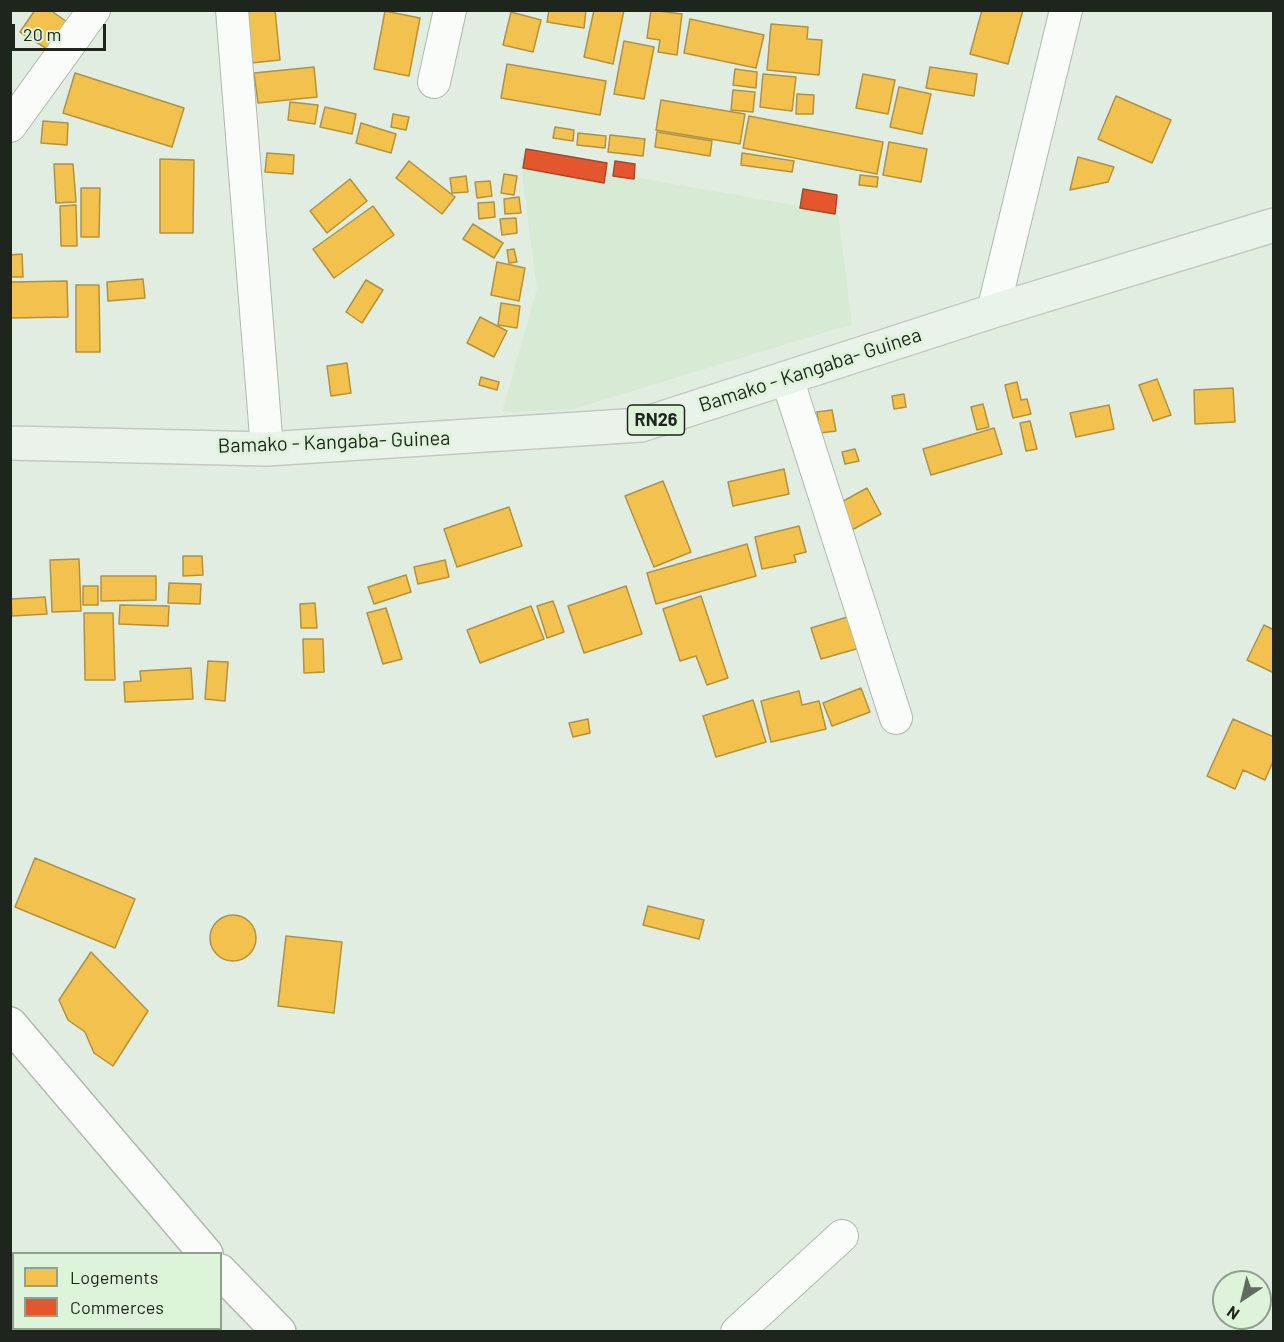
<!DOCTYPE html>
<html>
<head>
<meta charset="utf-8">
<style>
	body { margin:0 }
	#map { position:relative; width:1284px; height:1342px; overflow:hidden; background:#e1ede0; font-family:Barlow,sans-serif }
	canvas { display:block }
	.frame { position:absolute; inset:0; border:12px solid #1d251c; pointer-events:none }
	.legend { position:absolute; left:12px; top:1252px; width:210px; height:78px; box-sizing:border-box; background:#ddf3da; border:2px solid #90a18e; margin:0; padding:8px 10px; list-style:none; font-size:18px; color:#1d251c }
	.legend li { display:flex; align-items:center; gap:12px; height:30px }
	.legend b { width:30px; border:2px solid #90a18e }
	.north { position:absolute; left:1212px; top:1270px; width:60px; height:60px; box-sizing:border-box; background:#ddf3da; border:2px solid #90a18e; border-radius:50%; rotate:215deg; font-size:16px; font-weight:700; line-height:24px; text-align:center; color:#1d251c }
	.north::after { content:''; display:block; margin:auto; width:21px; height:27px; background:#626b61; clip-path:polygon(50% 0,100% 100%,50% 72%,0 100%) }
	.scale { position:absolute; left:12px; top:24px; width:94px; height:27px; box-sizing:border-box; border:3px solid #1d251c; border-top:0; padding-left:8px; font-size:18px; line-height:21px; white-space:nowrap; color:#1d251c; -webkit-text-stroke:4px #ddf3da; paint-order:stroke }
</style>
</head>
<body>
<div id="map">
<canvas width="1284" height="1342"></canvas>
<div class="frame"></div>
<ul class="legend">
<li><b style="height:16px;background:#f2c14e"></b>Logements</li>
<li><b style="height:16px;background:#e4572e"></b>Commerces</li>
</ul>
<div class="north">N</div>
<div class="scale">20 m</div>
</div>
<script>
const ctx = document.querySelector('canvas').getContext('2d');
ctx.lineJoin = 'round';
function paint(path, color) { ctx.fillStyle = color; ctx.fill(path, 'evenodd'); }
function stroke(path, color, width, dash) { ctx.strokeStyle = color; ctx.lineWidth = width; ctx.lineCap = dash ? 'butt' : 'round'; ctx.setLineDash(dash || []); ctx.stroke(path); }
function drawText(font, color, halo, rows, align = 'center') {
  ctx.font = font + ' Barlow,sans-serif'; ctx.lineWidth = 6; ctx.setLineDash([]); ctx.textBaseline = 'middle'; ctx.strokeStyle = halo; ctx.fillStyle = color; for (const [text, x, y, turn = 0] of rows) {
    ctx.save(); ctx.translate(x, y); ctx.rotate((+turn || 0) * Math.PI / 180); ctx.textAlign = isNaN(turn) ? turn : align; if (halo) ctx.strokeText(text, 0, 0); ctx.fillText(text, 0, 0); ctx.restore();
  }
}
const built = new Path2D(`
	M520,157L838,213L852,324L570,410L502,412L537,289Z`);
const homes = new Path2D(`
	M35,10H50L70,24L52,52L20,32Z
	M246,10H275L280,60L251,63Z
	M549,10H586L584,28L547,22Z
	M594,10H624L613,64L584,57Z
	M651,10L682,14L677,55L658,52L660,40L647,38Z
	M982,10H1023L1008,64L970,54Z
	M385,11L420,18L409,76L374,69Z
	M511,12L541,20L533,52L503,45Z
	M690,19L764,35L756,68L684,53Z
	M771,24L808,27L807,39L822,40L819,75L767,70Z
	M624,41L654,47L644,99L614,94Z
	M507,64L606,81L600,115L501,98Z
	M314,67L317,97L258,103L254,73Z
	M930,67L977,74L974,96L926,88Z
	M735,69L757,72L756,88L733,85Z
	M75,73L184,108L172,147L63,113Z
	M763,74L796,77L792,111L760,107Z
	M863,74L895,80L888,114L856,108Z
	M899,87L931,94L922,134L890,127Z
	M733,90L755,92L753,112L731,110Z
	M797,94L814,95L813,114H796Z
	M1116,96L1171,120L1152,163L1098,139Z
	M661,100L745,114L740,144L656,130Z
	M290,102L318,105L315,124L288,120Z
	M325,107L356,114L352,134L320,127Z
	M393,114L409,117L406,130L391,127Z
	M749,116L883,142L877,174L743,148Z
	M43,121L68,123L67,145L41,143Z
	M361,123L396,134L391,153L356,143Z
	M555,127L574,130L573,141L553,138Z
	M657,132L712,141L710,156L655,147Z
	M578,133L606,136L605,148L577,145Z
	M610,135L645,139L643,156L608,152Z
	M889,142L927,149L921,182L883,175Z
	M267,153L294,155L293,174L265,172Z
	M742,153L794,161L792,172L741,165Z
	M1078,157L1114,167L1108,182L1070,190Z
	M160,159L194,160L193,233H160Z
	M409,161L455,197L442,214L396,178Z
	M54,164H73L76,202L56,203Z
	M504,174L517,176L514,195L501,193Z
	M860,175L878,177L877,187L859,185Z
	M466,176L468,192L452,193L450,178Z
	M350,179L367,201L327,233L310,211Z
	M490,181L492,196L477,198L475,182Z
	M81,188H100L99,237H81Z
	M519,197L521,213L505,214L504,199Z
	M494,202L495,217L479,219L478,203Z
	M76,205L77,246H61L60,206Z
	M373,206L394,235L334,278L313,249Z
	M516,218L517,233L502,235L500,219Z
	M473,224L503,243L494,258L463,239Z
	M514,249L517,262L509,263L507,250Z
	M22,254L23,277H10V255Z
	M497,262L525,268L519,301L491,295Z
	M143,279L145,298L108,301L107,282Z
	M366,280L383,290L362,323L346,312Z
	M67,281L68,317L10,318V282Z
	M76,285H99L100,352H76Z
	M501,303L520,306L517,328L498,325Z
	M480,317L507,331L494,357L467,343Z
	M347,363L351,393L331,396L327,366Z
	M481,377L499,382L497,390L479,385Z
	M1157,379L1171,415L1153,421L1139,385Z
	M1017,382L1021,400L1027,399L1031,414L1013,418L1005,385Z
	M1233,388L1235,422L1195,424L1194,390Z
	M904,394L906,407L894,409L892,396Z
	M983,404L989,427L977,430L971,407Z
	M1109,405L1114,429L1076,437L1070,413Z
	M832,410L836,431L820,433L817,412Z
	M1030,421L1037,449L1026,451L1020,423Z
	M994,428L1002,454L931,475L923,449Z
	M855,449L859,461L845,464L842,452Z
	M784,469L789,494L733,506L728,482Z
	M663,481L691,552L654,567L625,496Z
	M867,488L881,514L850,531L836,505Z
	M509,507L522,546L457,567L444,529Z
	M799,526L806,552L794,555L796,562L762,569L755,537Z
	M747,544L756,576L656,604L647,573Z
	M183,556H202L203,575L183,576Z
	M79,559L81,611L52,612L50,560Z
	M445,560L449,577L418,584L414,567Z
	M406,575L411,592L374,604L368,587Z
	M101,576H156V600L101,601Z
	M169,583L201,584L200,604L168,603Z
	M83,586H98V605H83Z
	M626,586L642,634L584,653L568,606Z
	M701,596L728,678L707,685L696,656L680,661L663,609Z
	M45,597L47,614L12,616L11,599Z
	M553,601L564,632L547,638L537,606Z
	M315,603L317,628H301L300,604Z
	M120,605L169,606L168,626L119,624Z
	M531,606L544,639L480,663L467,630Z
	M386,608L402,659L383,664L367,613Z
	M84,613H113L115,680H85Z
	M854,615L863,647L821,659L811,628Z
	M1264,625L1274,630V673L1247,660Z
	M303,639H323L324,672L304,673Z
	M208,661L228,662L225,701L205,699Z
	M191,668L193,699L125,702L124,682L141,681L140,671Z
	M861,688L870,712L832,726L823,703Z
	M799,691L802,705L819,701L826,729L771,742L761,701Z
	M753,700L766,742L716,757L703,716Z
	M588,719L590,733L573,737L569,723Z
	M1233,719L1274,737V759L1265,780L1243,770L1235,789L1207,776Z
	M35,858L135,899L115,948L15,907Z
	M648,906L704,920L699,939L643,925Z
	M210 938a23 23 0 1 1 46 0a23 23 0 1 1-46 0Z
	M286,936L342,942L334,1013L278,1006Z
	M91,952L148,1011L113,1066L94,1053L85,1032L68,1020L59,1000Z`);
const shops = new Path2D(`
	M526,149L607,163L604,183L523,168Z
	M615,161L635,164L634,179L613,176Z
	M803,189L837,195L835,214L800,208Z`);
const minor = new Path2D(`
	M232,10L267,449
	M434,82L450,10
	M10,126L94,10
	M993,311L1066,10
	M787,378L896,718
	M737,1332L842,1236`);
const tertiary = new Path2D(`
	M10,1024L206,1254
	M220,1271L279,1332`);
const primary = new Path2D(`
	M10,443L267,449L641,425L993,311L1274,225`);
const shields = [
	[656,420,57]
];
const shieldNames = [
	["RN26",656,420]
];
const streetNames = [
	["Bamako - Kangaba- Guinea",810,370,-18],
	["Bamako - Kangaba- Guinea",334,442,-2]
];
paint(built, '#d6ead4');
paint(homes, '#f2c14e');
stroke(homes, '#b2923f', 1.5);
paint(shops, '#e4572e');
stroke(shops, '#a84829', 1.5);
stroke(minor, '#b0b9ae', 34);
stroke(tertiary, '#b0b9ae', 36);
stroke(primary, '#c3c9c2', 36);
stroke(minor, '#fafcfa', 32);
stroke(tertiary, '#fafcfa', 33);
stroke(primary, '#eaf3e9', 33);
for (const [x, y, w] of shields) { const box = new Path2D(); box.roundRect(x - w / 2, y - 15, w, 30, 4.5); ctx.fillStyle = '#ddf3da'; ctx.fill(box); stroke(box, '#1d251c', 1.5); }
drawText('bold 18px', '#1d251c', null, shieldNames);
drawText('20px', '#1d251c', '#ddf3da', streetNames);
</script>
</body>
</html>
